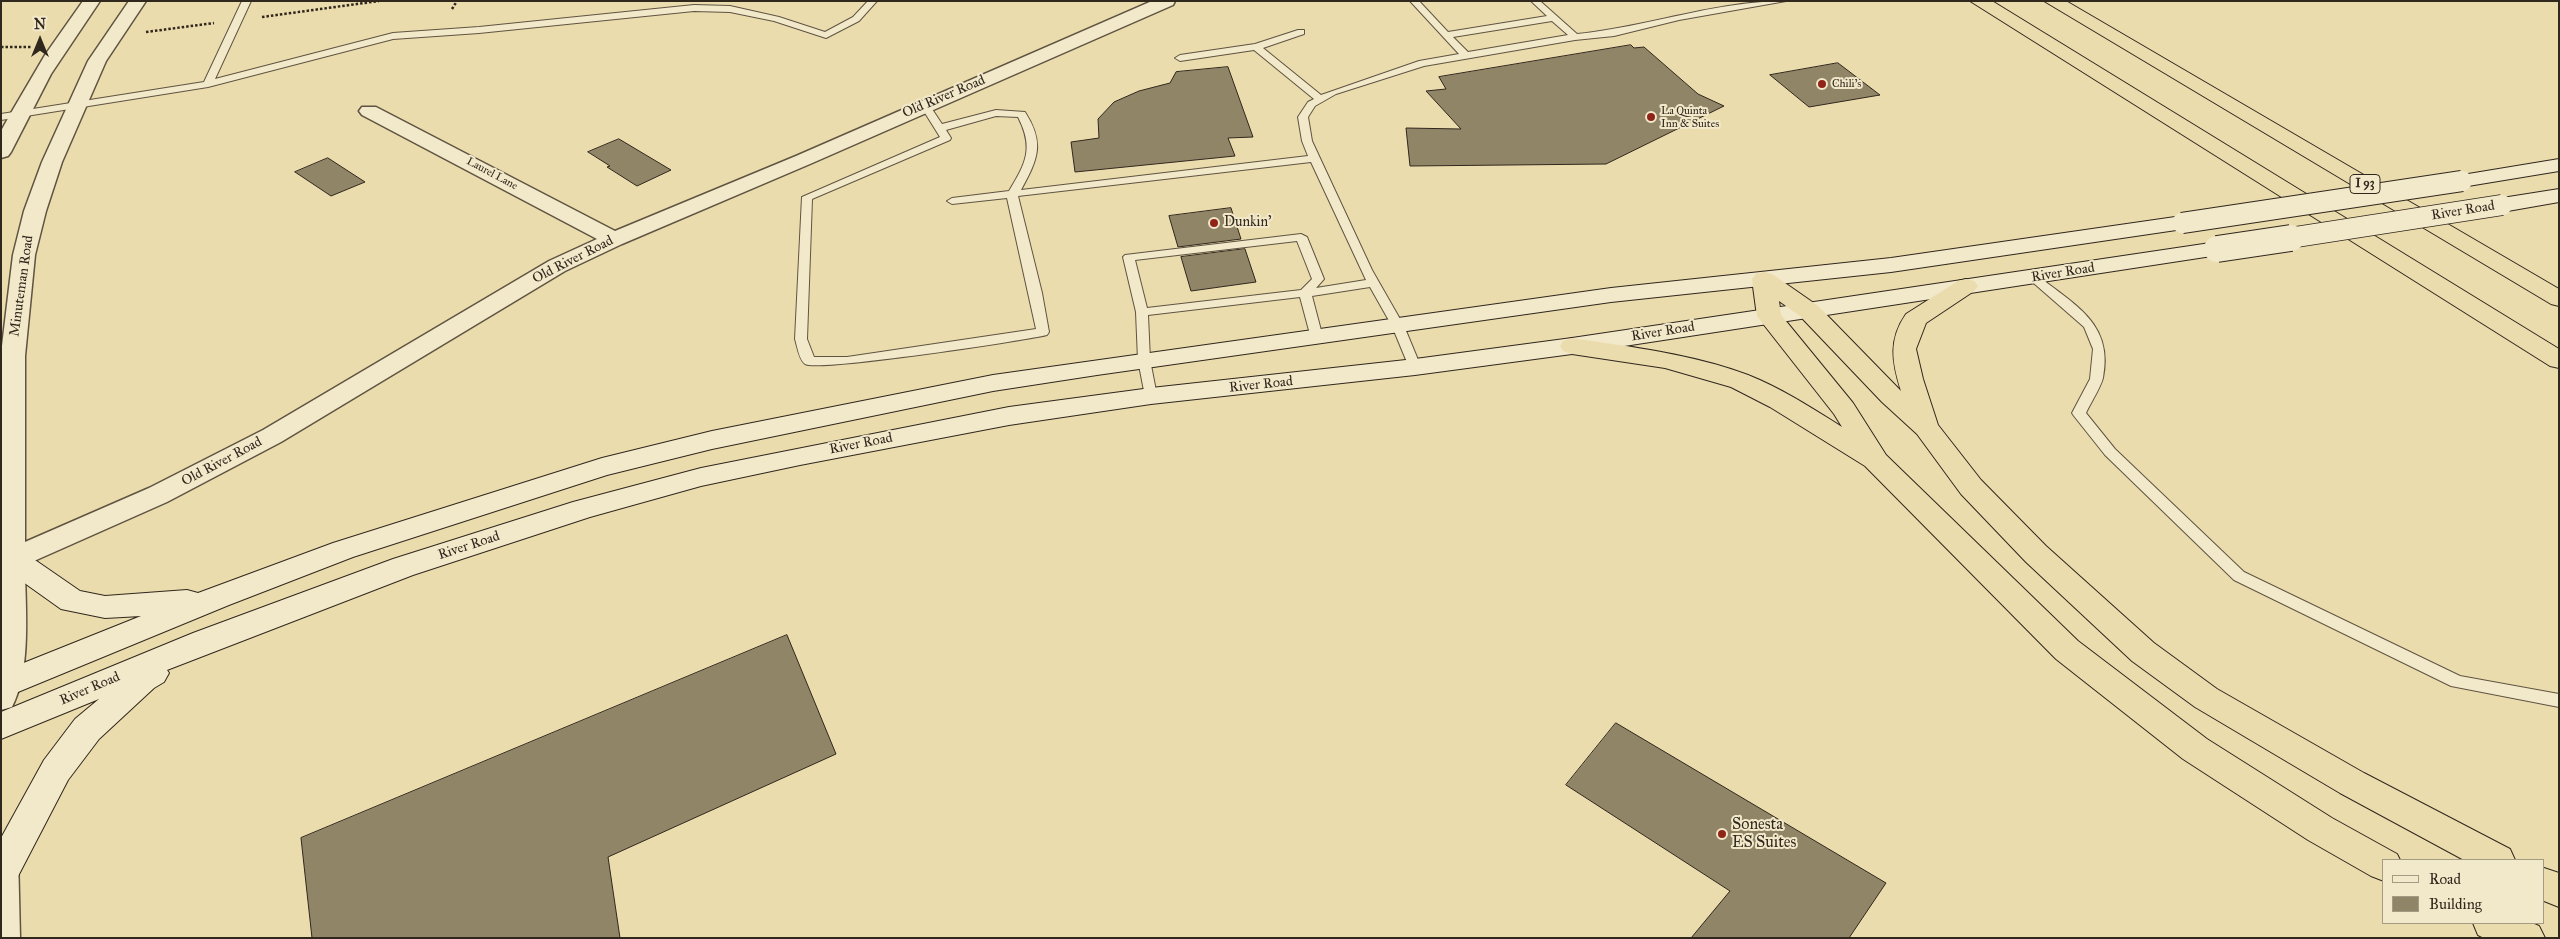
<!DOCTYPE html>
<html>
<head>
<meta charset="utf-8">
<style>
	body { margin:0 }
	#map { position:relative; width:2560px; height:939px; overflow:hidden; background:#ebdcae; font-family:"IM FELL Great Primer",serif }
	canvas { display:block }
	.frame { position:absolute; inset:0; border:2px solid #30271d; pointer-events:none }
	.legend { position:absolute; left:2382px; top:859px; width:162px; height:65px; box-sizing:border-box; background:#f2e8ca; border:1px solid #a49b85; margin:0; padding:6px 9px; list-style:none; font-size:15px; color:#30271d }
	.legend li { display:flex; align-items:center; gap:10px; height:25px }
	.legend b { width:25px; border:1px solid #a49b85 }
	.north { position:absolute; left:15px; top:15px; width:50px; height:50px; -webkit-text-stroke:4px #f2e8ca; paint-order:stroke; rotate:0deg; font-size:14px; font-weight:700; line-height:20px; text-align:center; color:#30271d }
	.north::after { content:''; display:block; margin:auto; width:18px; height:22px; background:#30271d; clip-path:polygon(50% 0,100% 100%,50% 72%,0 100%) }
</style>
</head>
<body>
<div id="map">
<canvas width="2560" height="939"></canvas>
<div class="frame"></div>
<ul class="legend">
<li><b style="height:6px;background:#f2e8ca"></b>Road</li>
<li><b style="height:14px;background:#918568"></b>Building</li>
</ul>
<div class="north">N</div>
</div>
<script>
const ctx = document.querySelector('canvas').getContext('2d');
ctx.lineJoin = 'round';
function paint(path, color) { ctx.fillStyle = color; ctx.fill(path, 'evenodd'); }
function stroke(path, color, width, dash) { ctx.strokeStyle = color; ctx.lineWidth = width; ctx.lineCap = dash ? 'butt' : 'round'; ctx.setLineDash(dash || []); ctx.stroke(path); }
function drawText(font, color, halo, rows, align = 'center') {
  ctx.font = font + ' "IM FELL Great Primer",serif'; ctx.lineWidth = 4; ctx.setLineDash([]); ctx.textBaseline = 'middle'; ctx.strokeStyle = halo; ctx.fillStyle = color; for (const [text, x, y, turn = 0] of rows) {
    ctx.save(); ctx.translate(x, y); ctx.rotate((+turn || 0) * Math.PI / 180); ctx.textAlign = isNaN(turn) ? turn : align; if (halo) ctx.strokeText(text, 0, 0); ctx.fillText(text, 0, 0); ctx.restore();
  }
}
const building = new Path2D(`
	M1631,45L1634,48L1644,47L1698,94L1724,106L1606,164L1410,166L1406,128L1461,129L1426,91L1446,89L1439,77Z
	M1838,63L1880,95L1809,107L1770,75Z
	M1228,67L1253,137L1228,138L1235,156L1075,172L1071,142L1099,138L1098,119L1114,102L1139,91L1170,83L1176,72Z
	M619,139L671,170L637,186L607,167L610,166L588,152Z
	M328,158L365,182L331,196L295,172Z
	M1231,208L1241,239L1178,247L1169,216Z
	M1245,249L1256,282L1191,291L1181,257Z
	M787,635L836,754L608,857L620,938H312L301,838Z
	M1616,723L1886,883L1849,938H1691L1730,891L1566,785Z`);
const path = new Path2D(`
	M452,9L457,1
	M262,17L379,1
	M146,32L214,23
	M1,47H31`);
const lane = new Path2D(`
	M242,1H251L215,79L393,33L479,27L694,5L730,6L779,17L825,32L853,17L868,1H877L859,21L826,38L774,21L730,12L694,11L479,33L393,39L208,87L1,120V114L204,82Z
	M1410,1H1419L1448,32L1547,16L1531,1H1540L1577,34C1647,27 1715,1 1786,1L1679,20L1614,36L1575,40L1424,66L1336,94L1315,106L1308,117L1312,141L1372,270L1404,326L1421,367L1419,370L1415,371L1409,367L1392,326L1370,287L1312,296L1323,338L1317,342L1311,338L1300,297L1148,315L1150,360L1157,396L1151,400L1145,396L1138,360L1136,312L1123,257L1125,255L1301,234L1307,237L1324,279L1316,288L1366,280L1311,162L1018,196L1042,293L1049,332L1047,335C1022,341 816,372 805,364C799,360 797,345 795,339L802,197L940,137L920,105L922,103H928L942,124L996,110L1025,112C1045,143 1038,159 1021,190L1308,156L1302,141L1298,117L1308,102L1314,99L1254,50L1180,61L1175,58L1180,55L1255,44L1298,30H1304V34L1263,48L1321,95L1419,61L1459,54ZM1552,21L1568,35L1468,52L1453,37ZM996,116L1018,117C1034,148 1026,163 1009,191L952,198L947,201L952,204L1007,198L1036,329L847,357H814L807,339L812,199L950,140L951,138L946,130ZM1297,241L1312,279L1301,290L1147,308L1135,260Z
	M2033,273L2037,275C2074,305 2114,323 2103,378C2100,389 2091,402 2086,413L2115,449L2244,572L2460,676L2559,694V707L2451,686L2234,580L2105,455L2074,416L2072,413L2090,379L2093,349L2084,327L2029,279V275Z`);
const street = new Path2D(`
	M83,1H100L51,74L11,152L8,156L1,158V131L11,113L45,55Z
	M129,1H146L106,61L62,162L46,211L35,255L25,356V542L149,488L263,430L549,261L597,239L362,115L359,111L362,107H376L615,231L796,156L1152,1H1175L1173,5L810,164L622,244L565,271L281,442L167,502L25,565C25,607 32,668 12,707L1,710V354L13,255L24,211L42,162L88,61Z
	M1,838L13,842L18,853L20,938H1Z`);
const secondary = new Path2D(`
	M2559,159V171L2462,187L2454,186L2451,181L2454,176L2462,175Z
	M2559,189V202L2502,212L2494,210L2491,205L2494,200L2502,198Z
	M2182,216L2190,218L2193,223L2190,228L1891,272L1611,302L1097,375L993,391L712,449L607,475L353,557L229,605L1,699V672L141,616L105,618L61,609L2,567V551L12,548L22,551L80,591L105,596L187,590L198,593L333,543L602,458L712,431L993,375L1611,288L1891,258Z
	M2217,242L2225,244L2228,249L2225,254L1572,354L1415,375L1151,404L1009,425L800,465L701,486L590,517L413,575L167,670L169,673L164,682L154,688L99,739L68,780L16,880L1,884V838L44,760L75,719L99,699L1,739V712L193,633L393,559L573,502L701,468L1009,407L1151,388L1415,359L1572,338Z`);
const highway = new Path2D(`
	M1970,1H1992L2559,349V368L2550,366Z
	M2044,1H2066L2559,289V306L2551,304Z
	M1764,272L1772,274L1818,306L1901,391C1892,362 1888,340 1906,314L1958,281L1966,279L1974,281L1978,286L1974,291L1926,323L1916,349L1923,379L1938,425L1981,480L2046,546L2154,643L2217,689L2364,773L2510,849L2515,860H2464L2340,793L2195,707L2132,661L2026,562L1961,494L1917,434L1882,402L1800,316L1779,301L1781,315L1853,403L1886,455L2078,641L2207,739L2332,818L2397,854L2400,860H2384V881L2371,876L2308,840L2183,759L2056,659L1865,466L1770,407L1731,387L1665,368L1572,354L1563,351L1560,346L1563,341L1572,338C1631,347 1692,354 1748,375C1781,388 1812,408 1842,427L1834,414L1757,316L1752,279L1756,274Z
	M2544,868L2559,873V907L2544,901Z
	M2473,923H2532L2539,926L2545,938H2484L2478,935Z`);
const secondaryBridgeFar1 = new Path2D(`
	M2182,223L2462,181
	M2283,239L2502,205`);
const secondaryBridge = new Path2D(`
	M2217,249L2291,238`);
const markers = [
	[1822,84,5,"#8f2418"],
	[1651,117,5,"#8f2418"],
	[1214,223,5,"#8f2418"],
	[1722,834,5,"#8f2418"]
];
const farPoinames = [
	["Chili's",1832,84],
	["La Quinta",1661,111],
	["Inn & Suites",1661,124]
];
const farStreetnames = [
	["Laurel Lane",492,174,28]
];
const shields = [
	[2365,184,30]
];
const shieldNames = [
	["I 93",2365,184]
];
const streetNames = [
	["Old River Road",944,97,-23],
	["River Road",2463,211,-9],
	["Old River Road",573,260,-27],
	["River Road",2063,273,-9],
	["Minuteman Road",22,286,-82],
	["River Road",1663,332,-9],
	["River Road",1261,385,-6],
	["River Road",861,444,-11],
	["Old River Road",222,462,-28],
	["River Road",469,546,-18],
	["River Road",90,689,-23]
];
const poiNames = [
	["Dunkin'",1224,223]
];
const nearPoinames = [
	["Sonesta",1732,825],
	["ES Suites",1732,843]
];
paint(building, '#918568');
stroke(building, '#30271d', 1);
stroke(lane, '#5f5441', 2);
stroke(street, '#5f5441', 3);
stroke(secondary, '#30271d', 2);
stroke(highway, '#30271d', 2);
stroke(path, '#30271d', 2.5, [2.5, 2]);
paint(lane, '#f2e8ca');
paint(street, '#f2e8ca');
paint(secondary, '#f2e8ca');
paint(highway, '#ebdcae');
stroke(secondaryBridgeFar1, '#30271d', 22, []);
stroke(secondaryBridge, '#30271d', 28, []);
stroke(secondaryBridgeFar1, '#f2e8ca', 20);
stroke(secondaryBridge, '#f2e8ca', 26);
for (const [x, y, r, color] of markers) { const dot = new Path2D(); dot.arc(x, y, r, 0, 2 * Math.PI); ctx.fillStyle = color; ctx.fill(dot); stroke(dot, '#f2e8ca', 2); }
drawText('11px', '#30271d', '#f2e8ca', farPoinames, 'left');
drawText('11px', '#30271d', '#f2e8ca', farStreetnames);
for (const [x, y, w] of shields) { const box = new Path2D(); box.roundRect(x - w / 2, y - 9.5, w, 19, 4); ctx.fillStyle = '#f2e8ca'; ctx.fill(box); stroke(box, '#30271d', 1); }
drawText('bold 12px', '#30271d', null, shieldNames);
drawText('14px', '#30271d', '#f2e8ca', streetNames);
drawText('14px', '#30271d', '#f2e8ca', poiNames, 'left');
drawText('16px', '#30271d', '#f2e8ca', nearPoinames, 'left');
</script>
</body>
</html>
